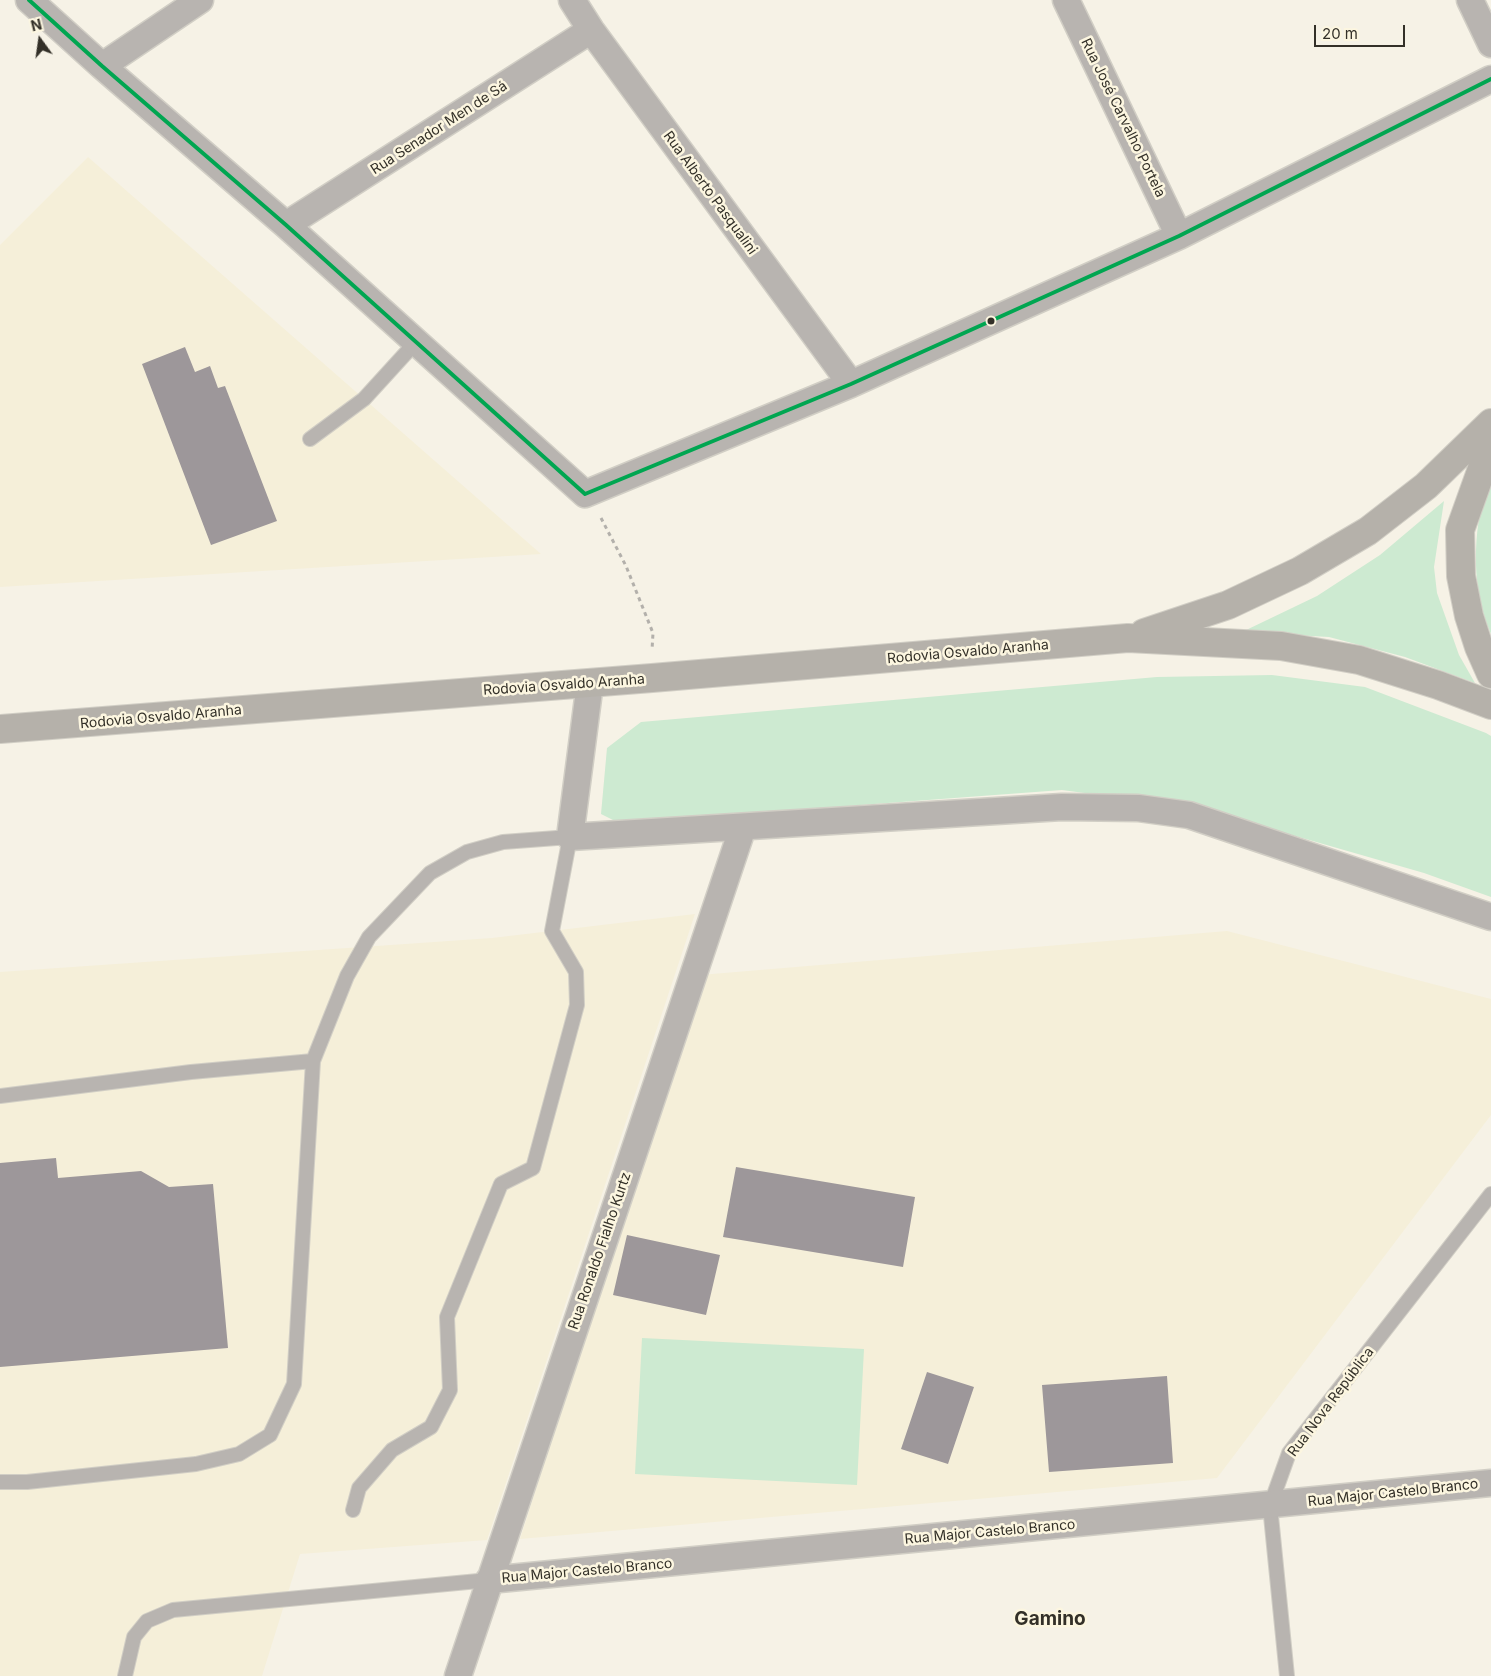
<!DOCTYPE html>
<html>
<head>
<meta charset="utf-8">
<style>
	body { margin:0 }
	#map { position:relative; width:1491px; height:1676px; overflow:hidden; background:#f6f2e6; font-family:Inter,sans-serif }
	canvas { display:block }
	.north { position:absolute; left:15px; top:15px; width:50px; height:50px; -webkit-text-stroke:4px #fcf6e0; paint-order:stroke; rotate:346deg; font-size:14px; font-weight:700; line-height:20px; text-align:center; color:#333028 }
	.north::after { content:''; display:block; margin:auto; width:18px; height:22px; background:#333028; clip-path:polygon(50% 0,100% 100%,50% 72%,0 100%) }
	.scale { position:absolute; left:1314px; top:25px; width:91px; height:22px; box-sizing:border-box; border:2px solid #333028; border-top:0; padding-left:6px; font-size:15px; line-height:18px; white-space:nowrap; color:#333028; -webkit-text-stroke:4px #fcf6e0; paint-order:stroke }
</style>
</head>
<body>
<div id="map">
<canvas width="1491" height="1676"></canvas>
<div class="north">N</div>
<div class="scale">20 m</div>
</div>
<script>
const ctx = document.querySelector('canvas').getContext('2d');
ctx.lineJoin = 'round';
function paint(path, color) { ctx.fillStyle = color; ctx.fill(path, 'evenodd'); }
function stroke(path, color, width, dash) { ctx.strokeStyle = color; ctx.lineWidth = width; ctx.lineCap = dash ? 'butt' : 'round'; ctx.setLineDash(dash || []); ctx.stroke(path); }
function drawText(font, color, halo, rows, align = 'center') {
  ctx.font = font + ' Inter,sans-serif'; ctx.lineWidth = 5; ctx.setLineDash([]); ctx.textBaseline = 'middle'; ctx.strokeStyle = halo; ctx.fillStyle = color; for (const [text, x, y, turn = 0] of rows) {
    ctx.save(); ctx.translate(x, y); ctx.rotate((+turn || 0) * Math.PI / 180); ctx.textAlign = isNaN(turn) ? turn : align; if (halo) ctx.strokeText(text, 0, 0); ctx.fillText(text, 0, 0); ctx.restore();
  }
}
const built = new Path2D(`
	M88,157L541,554L0,587V245Z
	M695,914L487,1540L300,1554L262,1676H0V972L492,938Z
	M1227,931L1491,999V1115L1217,1478L520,1539L700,975Z`);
const green = new Path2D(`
	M1491,468V634C1468,581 1474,522 1491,468Z
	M1444,501L1434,567L1437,593L1459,655L1475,683L1405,657L1329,637L1242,632L1317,596L1380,555Z
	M1272,675L1365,687L1486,733L1491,736V897L1424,873L1198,808L1062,790L619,823L601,814L607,748L641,722L1157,677Z
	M642,1338L864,1349L857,1485L635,1474Z`);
const building = new Path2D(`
	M185,347L195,372L210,366L218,388L225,386L277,521L211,545L142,364Z
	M56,1158L58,1178L141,1171L169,1187L213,1184L228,1348L0,1367V1163Z
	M736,1167L915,1197L903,1267L723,1237Z
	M627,1235L720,1255L706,1315L613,1295Z
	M927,1372L974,1387L948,1464L901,1449Z
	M1167,1376L1173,1463L1049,1472L1042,1385Z`);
const path = new Path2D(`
	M601,518L626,566L653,633L652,650`);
const lane = new Path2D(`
	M310,439L364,399L416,342
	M0,1096L191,1072L313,1061L347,976L369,937L430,873L467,852L503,842L570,837L552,931L576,972L577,1005L533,1168L501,1184L447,1317L450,1390L431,1427L392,1450L359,1488L353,1510
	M0,1482H27L196,1464L239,1454L270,1435L294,1384L313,1061
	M125,1676L134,1637L147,1621L173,1610L489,1580
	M1287,1676L1270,1506L1289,1453L1491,1194`);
const street = new Path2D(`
	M29,0L102,66L286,225L585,494L851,384L1179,236L1491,79
	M572,0L591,30L851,384
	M1066,0L1179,236
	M1470,0L1491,44
	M102,66L200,0
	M286,225L591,30
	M590,683L570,837L1062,807L1138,808L1189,815L1491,917
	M489,1580L1491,1483
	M458,1676L743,827`);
const highway = new Path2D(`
	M1491,449L1484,463L1460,530L1461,576L1469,616L1479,647L1491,674
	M1144,633L1228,605L1300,571L1368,531L1426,486L1491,423
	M0,729L652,678L1128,638L1281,646L1359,660L1438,685L1491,705`);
const bus1 = new Path2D(`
	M29,0L102,66L286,225L585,494L851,384L1179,236L1491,79`);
const markers = [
	[991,321,4.5,"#333028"]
];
const streetNames = [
	["Rua José Carvalho Portela",1123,118,64],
	["Rua Senador Men de Sá",439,128,-33],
	["Rua Alberto Pasqualini",710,193,54],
	["Rodovia Osvaldo Aranha",968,652,-5],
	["Rodovia Osvaldo Aranha",564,685,-4],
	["Rodovia Osvaldo Aranha",161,717,-5],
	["Rua Ronaldo Fialho Kurtz",600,1251,-71],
	["Rua Nova República",1331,1402,-53],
	["Rua Major Castelo Branco",1393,1493,-6],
	["Rua Major Castelo Branco",990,1532,-5],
	["Rua Major Castelo Branco",587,1571,-5]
];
const districtNames = [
	["Gamino",1050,1619]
];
paint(built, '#f5efd9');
paint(green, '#cdead1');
paint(building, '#9d979a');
stroke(lane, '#d1cec5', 16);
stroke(street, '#d1cec5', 29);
stroke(highway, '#d1cec5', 30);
stroke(path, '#b3b0ab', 3, [4, 4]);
stroke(lane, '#b8b4b0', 14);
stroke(street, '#b8b4b0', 26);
stroke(highway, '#b5b1aa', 28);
stroke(bus1, '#00a651', 4);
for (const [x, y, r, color] of markers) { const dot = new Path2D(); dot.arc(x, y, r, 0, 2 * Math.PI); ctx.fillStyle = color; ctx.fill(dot); stroke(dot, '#fcf6e0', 2); }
drawText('14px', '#333028', '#fcf6e0', streetNames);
drawText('bold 19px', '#333028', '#fcf6e0', districtNames);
</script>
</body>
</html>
